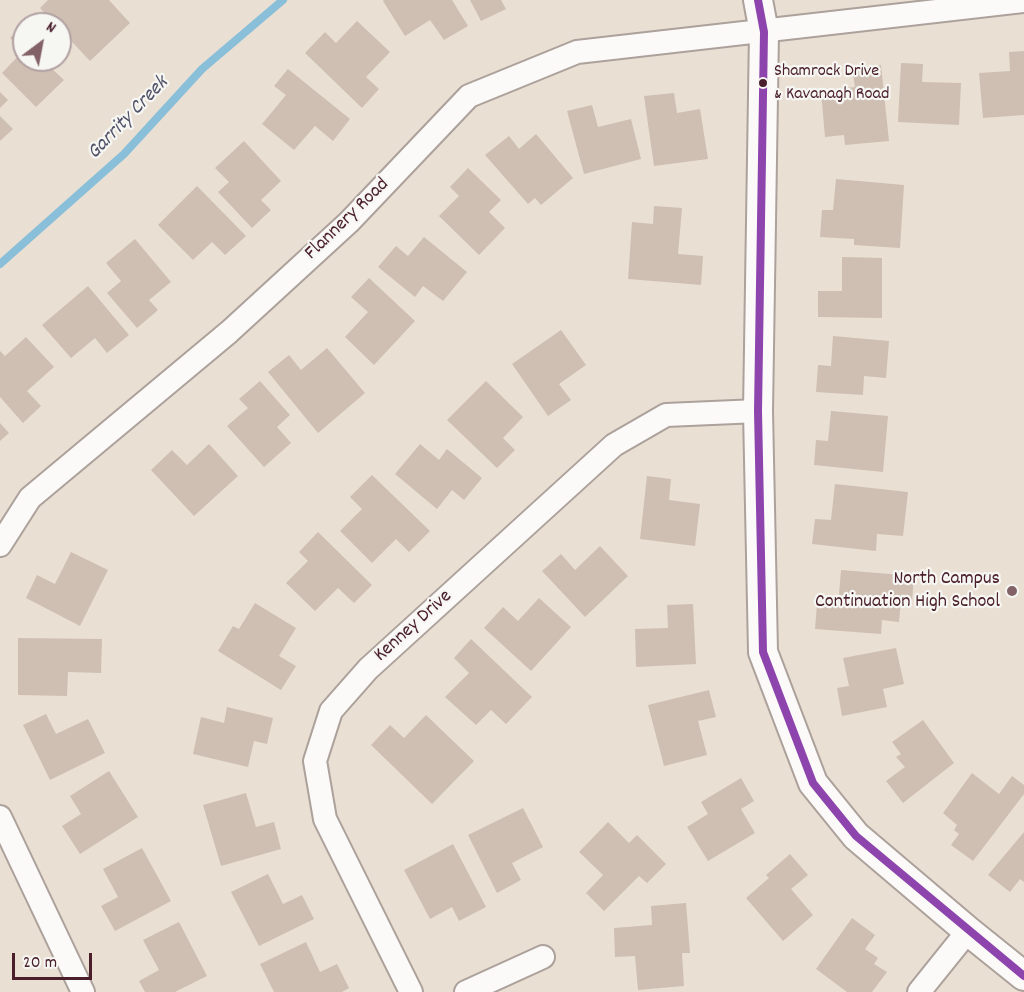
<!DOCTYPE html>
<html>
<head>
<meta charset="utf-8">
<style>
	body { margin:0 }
	#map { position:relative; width:1024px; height:992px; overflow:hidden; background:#eadfd3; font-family:Dekko,sans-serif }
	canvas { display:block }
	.north { position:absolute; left:12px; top:12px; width:60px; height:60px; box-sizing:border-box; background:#f6f6f2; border:2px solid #b1a0a2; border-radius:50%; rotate:32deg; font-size:16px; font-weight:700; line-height:24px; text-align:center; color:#4a1f2b }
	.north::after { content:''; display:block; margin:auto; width:21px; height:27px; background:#826266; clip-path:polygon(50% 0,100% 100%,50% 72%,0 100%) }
	.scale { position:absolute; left:12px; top:953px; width:80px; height:27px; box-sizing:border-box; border:3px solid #4a1f2b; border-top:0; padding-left:8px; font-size:18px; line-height:21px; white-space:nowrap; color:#4a1f2b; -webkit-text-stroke:4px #f6f6f2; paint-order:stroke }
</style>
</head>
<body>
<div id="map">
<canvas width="1024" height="992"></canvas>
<div class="north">N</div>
<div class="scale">20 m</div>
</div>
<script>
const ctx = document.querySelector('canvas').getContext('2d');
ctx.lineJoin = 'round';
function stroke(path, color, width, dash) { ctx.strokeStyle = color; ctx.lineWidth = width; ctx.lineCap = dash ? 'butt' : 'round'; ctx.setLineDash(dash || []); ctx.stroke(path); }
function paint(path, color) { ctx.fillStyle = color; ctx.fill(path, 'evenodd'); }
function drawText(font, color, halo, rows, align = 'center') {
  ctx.font = font + ' Dekko,sans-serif'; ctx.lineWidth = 4.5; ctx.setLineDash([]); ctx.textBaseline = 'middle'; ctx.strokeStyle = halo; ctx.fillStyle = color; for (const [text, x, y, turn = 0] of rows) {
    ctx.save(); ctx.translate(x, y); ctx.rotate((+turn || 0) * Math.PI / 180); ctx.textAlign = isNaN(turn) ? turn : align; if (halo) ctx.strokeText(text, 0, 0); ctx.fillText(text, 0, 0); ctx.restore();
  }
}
const stream = new Path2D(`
	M0,264L124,154L202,69L283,0`);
const building = new Path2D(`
	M48,0H109L130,23L90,61L60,29V24H55L40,8Z
	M384,0H452L468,26L444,40L430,20L405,36L383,1Z
	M470,0H501L506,9L481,21Z
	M28,19L33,24H24V60H55L49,66L64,80L36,107L2,73L23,51L10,38Z
	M357,21L390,52L366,77L379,89L362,108L305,53L325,32L336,43Z
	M1024,51V115L983,118L979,73L1010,71L1009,52Z
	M901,63L923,64L922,82L961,83L959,125L898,122Z
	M881,65L889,141L845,145L844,135L825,137L821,91L855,87L852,68Z
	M288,69L350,119L333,141L315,126L294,150L262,124L286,95L274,86Z
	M0,92L8,100L0,108Z
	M674,93L677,113L700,109L708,159L654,166L644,96Z
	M592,105L598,127L631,119L641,159L584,174L567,111Z
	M0,116L13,129L0,141Z
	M536,134L573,178L541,205L535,198L528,204L485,155L509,136L519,149Z
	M244,141L281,181L261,200L271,210L252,228L218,192L229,182L215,168Z
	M468,168L501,200L489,212L505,228L479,255L439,216L459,196L450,187Z
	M836,179L904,185L900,248L854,245V239L820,237L822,210H833Z
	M197,186L246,236L225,255L212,242L193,260L158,225Z
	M654,206L682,208L678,254L703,256L701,285L628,279L632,222L653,224Z
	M424,237L467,272L443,301L423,286L415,297L378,267L396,246L408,256Z
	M135,239L171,282L149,300L158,310L137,328L107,293L121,281L106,263Z
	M842,257L882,258V318L818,317V291H842Z
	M369,278L415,321L374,365L345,337L368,312L351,297Z
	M88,286L129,335L107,353L95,338L71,358L42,325Z
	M561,330L586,365L559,384L571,400L548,416L512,364Z
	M833,336L889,341L886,378L864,376L863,395L816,392L818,365L831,366Z
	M26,337L54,367L27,391L41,406L23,423L0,397V351L5,356Z
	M327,348L365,393L318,433L268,372L289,355L301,370Z
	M260,381L290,415L277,427L291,443L264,467L227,426L248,408L239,399Z
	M486,381L523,417L503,438L515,450L497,468L447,420Z
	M831,411L888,416L883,472L814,465L816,440L828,441Z
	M0,423L9,433L0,441Z
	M209,444L238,476L194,516L151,470L172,450L187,465Z
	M420,444L439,460L447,449L482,478L464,500L452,490L437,509L395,474Z
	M372,475L430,531L409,552L396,539L372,563L340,531L362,509L350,497Z
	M647,476L671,479L669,500L700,504L695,546L640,539Z
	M835,484L908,492L903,536L877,534L876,551L812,544L815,519L831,520Z
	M318,532L372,585L354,603L338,588L315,611L286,583L308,561L299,552Z
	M600,546L628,576L585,617L542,571L561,554L575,570Z
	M71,552L108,570L80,626L26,598L37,575L55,584Z
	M841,570L914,576L912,601L901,600L899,622L882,620L881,634L815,629L817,604L838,606Z
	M539,598L571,627L531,671L484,628L503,607L518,621Z
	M255,603L296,628L279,656L296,666L281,690L218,651L233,626L239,629Z
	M693,604L696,664L636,667L635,629L668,628L667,605Z
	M18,638L102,639L101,673L68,672L67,696L18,695Z
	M471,639L532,697L506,724L491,710L476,725L445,697L469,673L454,658Z
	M896,648L904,684L883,689L887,707L842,716L837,688L849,686L843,658Z
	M709,690L716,717L698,721L707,755L664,766L648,705Z
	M227,707L273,718L267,744L254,741L248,767L193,754L201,717L224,723Z
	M46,714L56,734L88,719L105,753L50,780L23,725Z
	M426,715L474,761L432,804L371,745L390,725L404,738Z
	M923,720L954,763L903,803L886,781L905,767L896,757L901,754L892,742Z
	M109,771L138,817L80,854L62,826L81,814L70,796Z
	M972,773L999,794L1012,776L1024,785V794L973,861L951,845L959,834L954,830L957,825L943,813Z
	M741,778L754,801L741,809L755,833L708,861L687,827L708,814L701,802Z
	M246,793L256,827L274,822L281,849L221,866L203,805Z
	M523,808L543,847L512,863L521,880L497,893L468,835Z
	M608,822L629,843L637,835L666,864L647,883L639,876L604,911L586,893L603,875L579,852Z
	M1024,832V882L1020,879L1010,892L988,875Z
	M453,844L486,907L459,921L452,907L430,919L404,870Z
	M142,848L171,901L115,931L101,906L118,897L103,869Z
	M790,854L808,875L791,889L813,915L783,941L746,898L769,878L766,875Z
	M268,874L283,904L302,895L314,919L259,946L231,892Z
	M686,903L690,953H682L684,986L638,990L635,956L615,957L614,928L652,925L651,906Z
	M852,918L875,935L865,949L878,958L874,964L887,972L872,992H847L816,969Z
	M179,922L207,976L175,992H145L139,981L159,970L143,940Z
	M306,942L320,972L337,964L349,988L342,992H274L260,964Z`);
const minor = new Path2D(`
	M0,545L30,498L229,332L349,222L469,96L577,52L1024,1
	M0,817L83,992
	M411,992L325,819L315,761L331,711L368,669L614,445L666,415L758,411
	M466,992L543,957
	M919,992L968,931`);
const tertiary = new Path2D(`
	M758,0L764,32L758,411L763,652L813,783L856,836L968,931L1024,976`);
const bus1 = new Path2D(`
	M758,0L764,32L758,411L763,652L813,783L856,836L1024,976`);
const markers = [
	[763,83,5,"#4a1f2b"],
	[1012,591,6,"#826266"]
];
const busNames = [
	["Shamrock Drive",774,73],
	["& Kavanagh Road",774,96]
];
const streetNames = [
	["Flannery Road",348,220,-44],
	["Kenney Drive",414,627,-42]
];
const poiNames = [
	["North Campus",1000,580],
	["Continuation High School",1000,603]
];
const waterNames = [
	["Garrity Creek",129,119,-46]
];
stroke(stream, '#89bfd9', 8);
paint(building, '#cebfb2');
stroke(minor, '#aca19b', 26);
stroke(tertiary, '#aca19b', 32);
stroke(minor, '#fcfaf8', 22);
stroke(tertiary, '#fcfaf8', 28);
stroke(bus1, '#8e44ad', 8);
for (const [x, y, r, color] of markers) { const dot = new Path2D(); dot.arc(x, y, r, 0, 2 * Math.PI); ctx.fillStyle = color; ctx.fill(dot); stroke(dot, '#f6f6f2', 2); }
drawText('18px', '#4a1f2b', '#f6f6f2', busNames, 'left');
drawText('20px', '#4a1f2b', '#f6f6f2', streetNames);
drawText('20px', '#4a1f2b', '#f6f6f2', poiNames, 'right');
drawText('italic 21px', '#515269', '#f6f6f2', waterNames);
</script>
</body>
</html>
